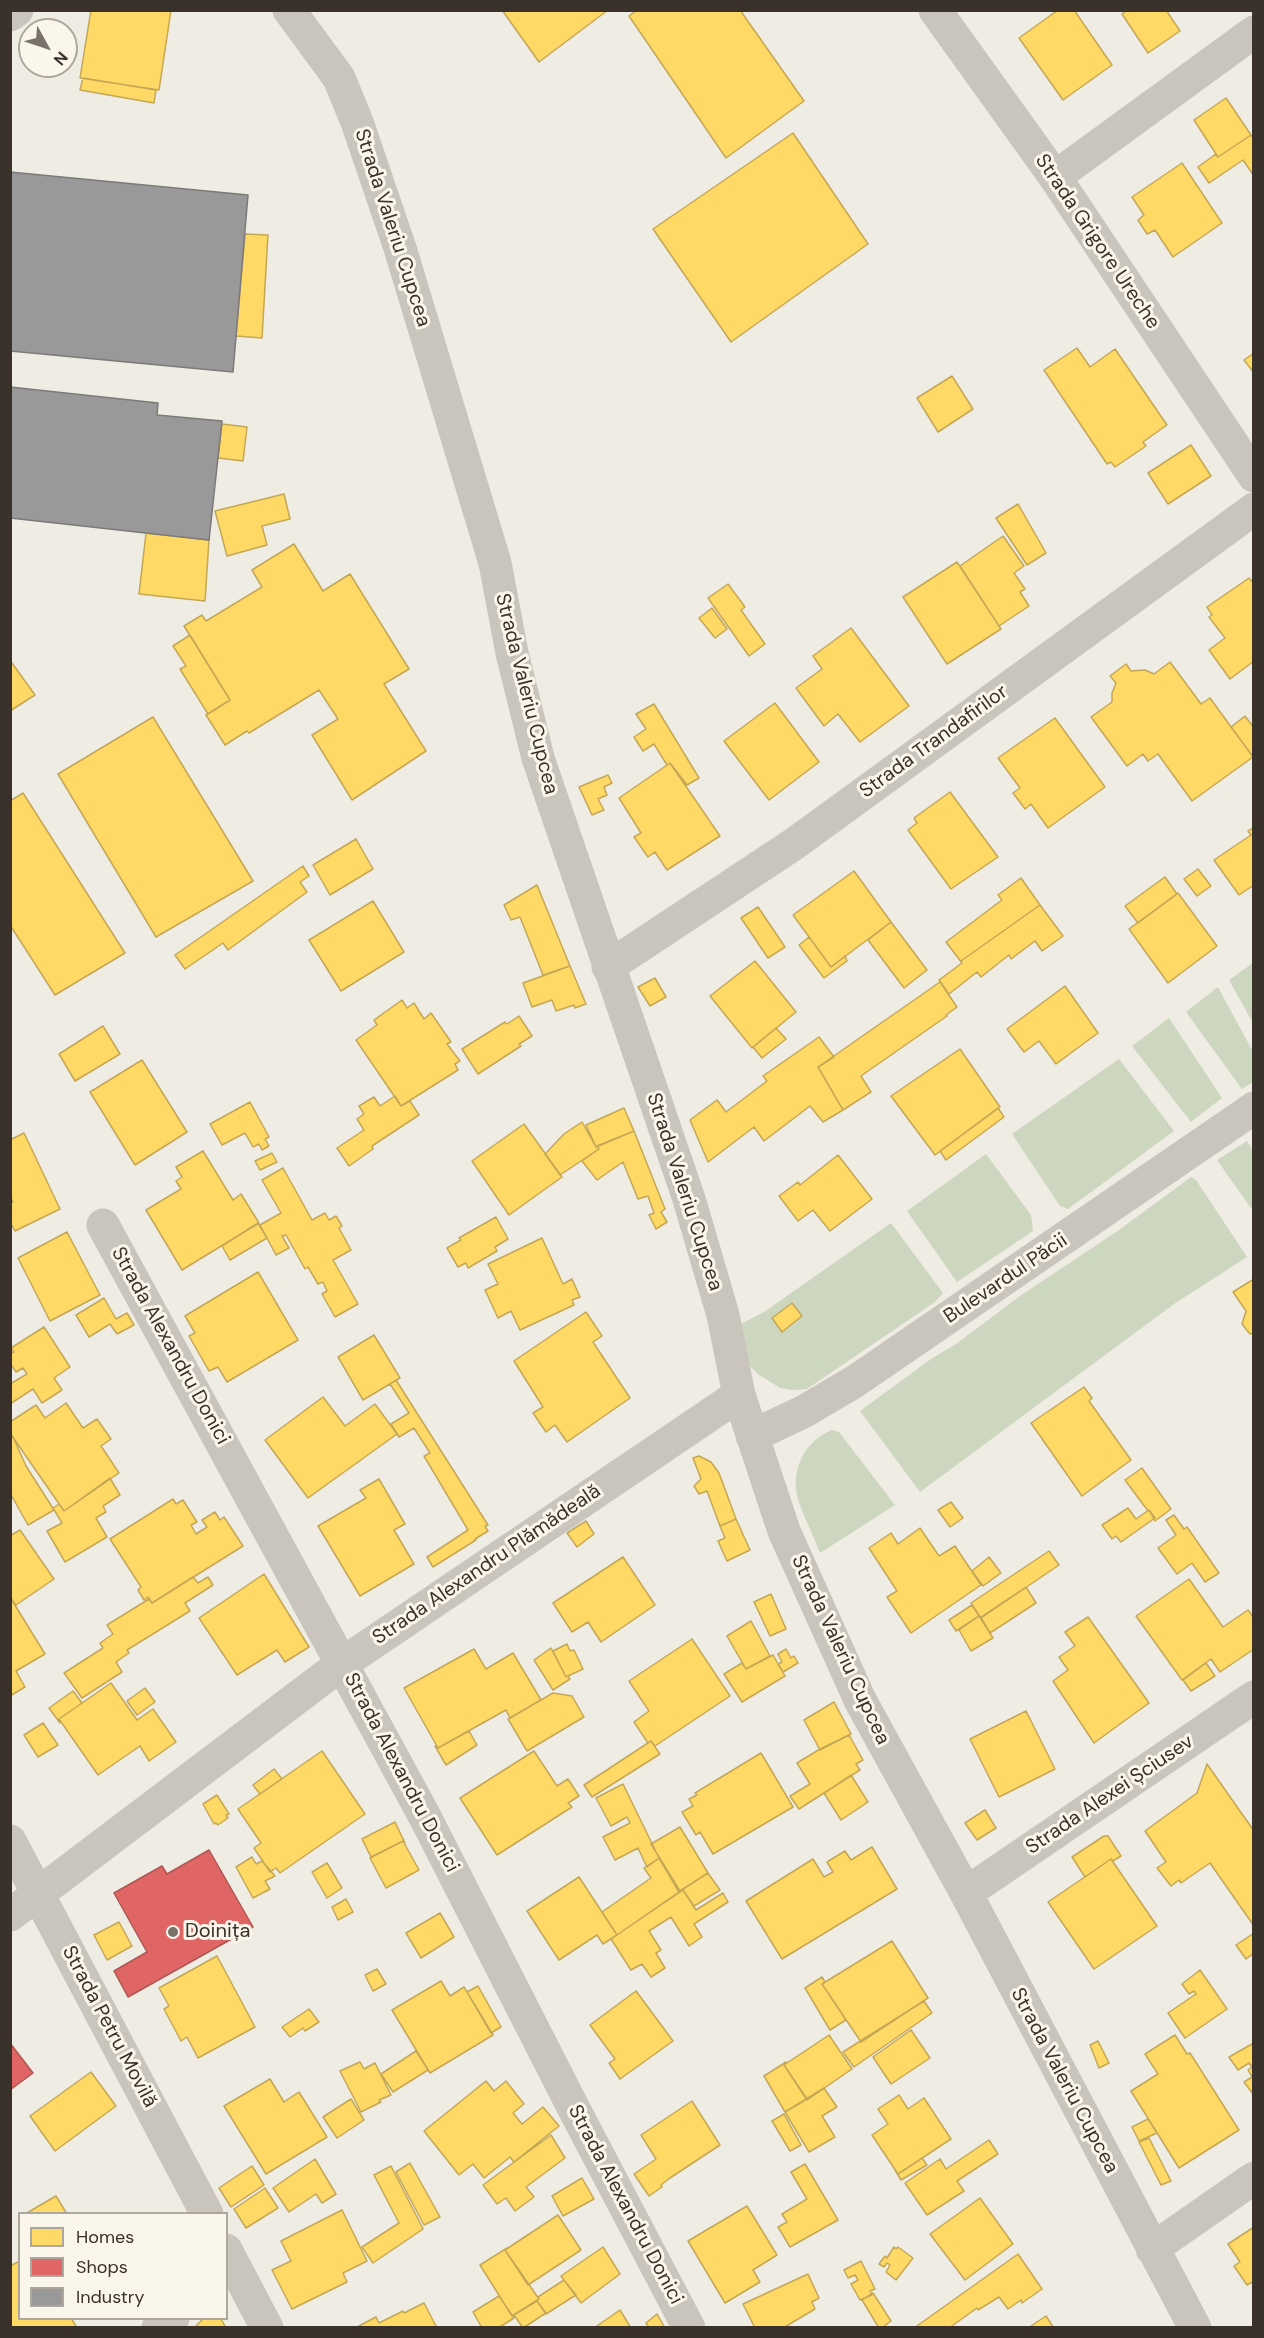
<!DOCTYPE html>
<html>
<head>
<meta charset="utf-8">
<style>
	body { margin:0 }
	#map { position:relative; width:1264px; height:2338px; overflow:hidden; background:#efece4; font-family:"DM Sans",sans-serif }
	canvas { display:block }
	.frame { position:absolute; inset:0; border:12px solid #3a312a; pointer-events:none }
	.legend { position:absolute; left:18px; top:2212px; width:210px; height:108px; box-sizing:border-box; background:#fbf6ec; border:2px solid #aea79e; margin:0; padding:8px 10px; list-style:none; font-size:18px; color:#3a312a }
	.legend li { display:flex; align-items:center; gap:12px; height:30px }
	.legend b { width:30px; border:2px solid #aea79e }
	.north { position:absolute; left:18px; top:18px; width:60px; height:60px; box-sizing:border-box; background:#fbf6ec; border:2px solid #aea79e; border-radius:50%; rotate:130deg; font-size:16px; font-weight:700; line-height:24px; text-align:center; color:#3a312a }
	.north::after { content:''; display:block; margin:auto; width:21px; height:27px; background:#79726b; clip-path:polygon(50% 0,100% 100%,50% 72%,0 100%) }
</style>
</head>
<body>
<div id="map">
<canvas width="1264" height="2338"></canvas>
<div class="frame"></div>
<ul class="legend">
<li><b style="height:16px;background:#ffd966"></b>Homes</li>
<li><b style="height:16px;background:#e06666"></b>Shops</li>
<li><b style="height:16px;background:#999"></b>Industry</li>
</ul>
<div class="north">N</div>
</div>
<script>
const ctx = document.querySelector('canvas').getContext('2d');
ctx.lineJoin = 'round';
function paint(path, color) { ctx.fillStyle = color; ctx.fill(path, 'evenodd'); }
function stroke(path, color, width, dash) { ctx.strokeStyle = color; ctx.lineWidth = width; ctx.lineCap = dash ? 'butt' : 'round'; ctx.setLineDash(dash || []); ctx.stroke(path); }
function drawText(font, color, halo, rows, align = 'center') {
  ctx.font = font + ' "DM Sans",sans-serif'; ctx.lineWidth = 6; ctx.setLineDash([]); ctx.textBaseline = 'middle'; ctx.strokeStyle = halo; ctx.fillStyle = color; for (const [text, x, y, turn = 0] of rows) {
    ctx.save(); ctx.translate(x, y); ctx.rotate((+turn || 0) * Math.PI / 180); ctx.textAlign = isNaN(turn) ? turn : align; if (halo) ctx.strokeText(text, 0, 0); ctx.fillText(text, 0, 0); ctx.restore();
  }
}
const green = new Path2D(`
	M1253,963V1023L1229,980Z
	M1218,987L1253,1052V1082L1242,1089L1186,1012Z
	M1169,1018L1222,1098L1191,1122L1132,1046Z
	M1119,1059L1174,1131L1068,1209L1060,1206L1012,1134Z
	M1247,1141L1253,1151V1211L1217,1160Z
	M986,1154L1031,1215L1033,1231L957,1282L907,1211Z
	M1191,1177L1196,1180L1247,1257L1174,1304L920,1492L860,1411L931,1359L956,1344L1020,1296L1119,1230Z
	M891,1223L943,1293L935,1302L807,1389L794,1390L780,1388L758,1374L743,1359L739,1325L764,1312Z
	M832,1430L839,1432L895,1505L820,1553C813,1534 802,1514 797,1495C791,1467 807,1440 832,1430Z`);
const homes = new Path2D(`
	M91,10H171L159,90L80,78Z
	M502,10H608L539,62Z
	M637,10H740L804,101L726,158L629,16Z
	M1058,10H1074L1112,65L1063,100L1019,38Z
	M1127,10H1166L1180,31L1148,53L1122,14Z
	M83,78L156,90L154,103L80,90Z
	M1226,98L1251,135L1218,157L1194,120Z
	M793,133L868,244L731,342L653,229Z
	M1251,135L1254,139V176L1243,160L1209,183L1198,167L1216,154L1218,157Z
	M1182,163L1222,223L1173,257L1155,230L1147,234L1138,220L1144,215L1132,197Z
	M245,234L268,235L262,338L236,336Z
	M1077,348L1090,367L1115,349L1167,425L1143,442L1146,446L1115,467L1111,462L1107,464L1044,370Z
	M1254,353V373L1244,360Z
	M952,376L973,409L938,432L917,398Z
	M222,424L247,427L243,461L218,458Z
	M1191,445L1211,476L1168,504L1148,473Z
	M284,494L290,519L262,526L267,545L227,556L215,511Z
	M1018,504L1046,553L1027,565L996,518Z
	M146,533L209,540L205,601L139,594Z
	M1003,536L1024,566L1014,573L1025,589L1020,592L1029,606L999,626L960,566Z
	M294,544L323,591L350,574L409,669L384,684L426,751L352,800L312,735L338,719L319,690L249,733L247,731L225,745L206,715L230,700L184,626L202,615L206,621L262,587L252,570Z
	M957,562L1001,629L947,664L903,597Z
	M1249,578L1254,584V661L1230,679L1209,650L1225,638L1209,617L1212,615L1207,607Z
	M728,584L745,607L741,610L765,644L749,656L708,598Z
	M712,608L727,629L715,638L699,618Z
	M851,628L909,706L860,742L838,714L824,726L796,688L822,669L813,656Z
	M190,635L230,700L208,714L180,669L186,666L173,646Z
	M1170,662L1201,704L1210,698L1253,757L1192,801L1158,754L1148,761L1143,754L1127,766L1091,717L1112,702V693L1116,683L1110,676L1126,664L1131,671L1145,670L1154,674Z
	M12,663L35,695L10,711V664Z
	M775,703L819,762L769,800L724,741Z
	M654,704L699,778L687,785L670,763L667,765L654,744L643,751L634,737L646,729L636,714Z
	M1245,716L1254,728V758L1231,727Z
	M153,717L253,881L156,937L58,774Z
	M1055,718L1105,787L1048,828L1031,804L1025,809L1013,793L1020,788L998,758Z
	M670,763L720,836L667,870L655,852L648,857L634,837L641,833L619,798Z
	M608,775L612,783L604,787L607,795L598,799L604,810L592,815L579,787Z
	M950,792L998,857L951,889L908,830L917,823L914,818Z
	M23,793L125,953L55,995L10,925V801Z
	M1254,827V885L1239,895L1214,860L1251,835L1248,831Z
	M356,839L373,869L330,895L313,865Z
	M303,866L309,876L300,882L307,892L228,950L223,943L185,969L175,955Z
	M1198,869L1211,886L1197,896L1184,879Z
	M854,871L891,922L831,967L793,915Z
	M1165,877L1177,894L1138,923L1125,906Z
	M1021,878L1040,905L961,961L962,963L946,942L1002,900L998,895Z
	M537,885L570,966L543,975L520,917L511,920L504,905Z
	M1178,893L1217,946L1168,983L1129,929Z
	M373,901L404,952L341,991L309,940Z
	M1040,905L1063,936L1042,951L1035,941L1011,959L1009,955L981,977L977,972L949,994L939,980L962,963L961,961Z
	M758,907L785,947L768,958L741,918Z
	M891,922L927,970L904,988L868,940Z
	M809,937L831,967L845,956L847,961L824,978L799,945Z
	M755,961L796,1012L752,1048L710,996Z
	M570,966L586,1004L575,1008L574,1005L556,1011L552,1000L532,1007L523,983Z
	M655,978L666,997L650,1006L638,987Z
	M940,982L957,1007L946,1015L947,1016L861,1076L871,1092L843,1110L818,1067Z
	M1065,986L1098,1033L1056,1064L1039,1041L1024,1052L1007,1029Z
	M402,1000L407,1008L414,1003L424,1019L431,1013L451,1042L447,1044L460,1061L455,1064L458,1070L401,1106L356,1040L377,1025L374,1020Z
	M519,1016L532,1036L519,1044L521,1046L478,1074L462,1049L505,1022L507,1024Z
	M103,1026L120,1054L75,1081L59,1054Z
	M776,1028L786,1039L762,1058L753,1047Z
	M819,1037L834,1057L818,1067L843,1110L823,1122L810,1106L764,1141L754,1127L708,1162L690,1120L717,1100L726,1112L767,1081L763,1076Z
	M960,1049L1000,1107L935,1155L891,1096Z
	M142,1060L187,1132L135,1165L90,1092Z
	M395,1096L401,1106L410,1101L419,1115L372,1146L373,1149L349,1166L337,1148L364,1130L357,1119L364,1114L359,1106L374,1097L380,1106Z
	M250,1102L269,1137L265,1139L269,1146L262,1150L259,1144L253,1147L245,1133L222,1145L210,1124Z
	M624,1108L634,1131L596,1147L586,1125Z
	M998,1108L1004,1117L946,1160L940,1151Z
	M582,1122L596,1147L597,1146L599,1149L560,1175L545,1154L564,1134Z
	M524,1124L562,1177L509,1215L472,1161Z
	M634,1131L665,1209L661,1212L667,1222L656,1229L649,1215L654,1213L648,1196L638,1199L623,1162L597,1180L582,1161L599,1149L597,1146Z
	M24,1133L60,1209L15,1231L10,1222V1203L13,1202L10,1196V1140Z
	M203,1151L233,1200L241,1194L259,1223L182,1270L146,1210L181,1189L176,1181L182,1177L176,1167Z
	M272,1153L277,1162L260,1170L255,1161Z
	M838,1155L872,1199L830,1231L813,1210L798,1221L779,1196L798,1182L800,1185Z
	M283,1168L312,1220L325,1213L329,1220L336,1216L342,1226L339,1228L351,1250L333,1260L358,1304L335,1317L322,1294L327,1291L323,1282L318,1284L308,1267L305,1269L286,1235L282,1236L289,1248L276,1255L260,1225L281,1213L262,1180Z
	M496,1217L508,1239L495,1247L497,1251L468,1268L466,1263L458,1267L447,1248L461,1240L459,1238Z
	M258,1223L267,1238L230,1260L222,1246Z
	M67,1232L100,1295L50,1321L18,1258Z
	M542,1238L563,1284L572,1279L580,1297L572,1300L574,1305L520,1330L511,1311L498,1318L485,1290L498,1284L488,1264Z
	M258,1272L298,1340L227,1382L218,1367L209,1371L189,1336L195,1333L185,1316Z
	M1254,1279V1333L1250,1334L1242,1324L1246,1311L1233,1292Z
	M104,1298L116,1319L127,1313L134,1325L117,1334L110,1324L89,1337L76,1315Z
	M792,1303L802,1316L782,1332L772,1318Z
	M586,1312L602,1336L593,1342L630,1398L567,1442L555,1425L546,1432L533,1413L543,1407L514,1361Z
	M44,1327L70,1367L54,1378L62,1390L42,1403L33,1389L10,1404V1384L27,1374L23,1368L16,1372L10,1363V1354L14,1352L11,1348Z
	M374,1335L400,1378L363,1400L338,1357Z
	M396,1380L488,1525L485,1526L488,1531L475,1539L476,1540L433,1567L427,1557L468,1530L424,1456L430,1453L414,1428L399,1437L391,1424L409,1413L390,1384Z
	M1084,1387L1092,1398L1089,1401L1131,1460L1082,1496L1031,1423Z
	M323,1397L345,1426L375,1404L397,1434L308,1498L265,1440Z
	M66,1403L83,1428L97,1419L111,1439L101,1446L119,1473L64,1511L10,1433V1422L36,1405L45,1418Z
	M13,1437L26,1466L54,1510L28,1525L10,1493V1438Z
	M699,1456L711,1462L719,1473L736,1519L720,1526L707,1491L699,1494L694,1486L701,1479L693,1458Z
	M1142,1468L1171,1509L1155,1521L1149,1510L1148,1511L1125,1480Z
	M110,1478L120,1495L103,1506L106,1512L96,1518L107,1537L65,1562L47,1531L62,1523L53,1508L59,1504L64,1511Z
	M379,1479L405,1524L394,1530L414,1564L360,1596L318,1526L366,1498L360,1490Z
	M173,1499L176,1504L183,1500L197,1522L191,1525L196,1534L207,1527L202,1520L215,1512L220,1520L224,1517L243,1546L152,1603L148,1597L144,1600L138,1590L141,1587L110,1539Z
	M951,1502L963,1518L950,1527L938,1510Z
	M1128,1508L1136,1519L1149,1510L1155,1518L1121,1542L1116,1536L1112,1539L1102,1525Z
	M1174,1515L1184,1529L1187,1527L1219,1573L1205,1582L1192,1563L1177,1574L1158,1548L1176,1535L1166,1520Z
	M736,1519L750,1550L727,1561L718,1541L725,1538L720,1526Z
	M586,1521L594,1534L577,1547L567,1533Z
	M920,1528L939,1556L955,1546L981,1585L911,1633L887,1597L897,1591L869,1548L891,1533L898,1544Z
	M20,1530L54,1579L16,1605L10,1597V1536Z
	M1049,1551L1059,1565L981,1618L971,1603Z
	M623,1557L655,1605L601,1642L588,1622L572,1632L553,1603Z
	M989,1557L1001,1573L983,1586L972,1571Z
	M264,1574L309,1647L285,1662L277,1650L237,1675L199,1618Z
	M193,1577L198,1583L208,1577L213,1585L185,1603L190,1611L127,1650L129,1653L116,1662L122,1672L82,1698L64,1673L103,1648L100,1643L113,1634L107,1625L149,1599L152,1603Z
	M1189,1579L1223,1627L1248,1610L1254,1618V1649L1220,1672L1211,1659L1182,1680L1136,1616Z
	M1026,1587L1036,1603L990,1633L981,1617Z
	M771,1594L786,1629L770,1636L754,1602Z
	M10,1597L45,1654L16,1671L25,1687L10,1696Z
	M972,1605L979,1616L956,1631L949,1620Z
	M979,1616L993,1638L971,1651L959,1630Z
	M1088,1617L1149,1703L1094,1743L1053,1681L1068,1670L1059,1657L1075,1646L1065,1632Z
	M751,1621L770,1656L746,1669L727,1636Z
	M692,1639L730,1696L655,1746L651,1741L648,1743L634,1722L649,1711L629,1681Z
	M567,1644L570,1651L574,1650L583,1669L566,1677L553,1651Z
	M551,1648L566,1677L568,1676L570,1679L553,1690L534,1660Z
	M474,1649L486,1669L513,1653L541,1700L510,1718L506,1710L438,1748L404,1688Z
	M786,1649L791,1658L794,1656L798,1663L783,1672L778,1664L782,1662L778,1654Z
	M773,1655L785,1676L742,1702L724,1674L742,1663L746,1669Z
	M1206,1663L1215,1676L1191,1691L1183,1680Z
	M111,1683L137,1720L153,1709L176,1742L149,1761L140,1746L98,1775L59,1719Z
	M145,1688L155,1702L137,1715L127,1701Z
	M73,1691L82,1703L59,1719L60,1723L49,1708Z
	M553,1693L572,1696L584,1717L527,1751L508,1719Z
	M834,1702L851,1734L820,1750L804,1720Z
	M1026,1711L1055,1769L999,1797L970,1739Z
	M43,1723L58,1745L38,1757L24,1735Z
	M469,1731L477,1745L446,1765L435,1746L438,1748Z
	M849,1735L863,1760L856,1764L860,1770L799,1809L790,1796L810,1784L797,1763L820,1749Z
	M651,1741L660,1754L592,1797L584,1785Z
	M322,1751L365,1814L280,1873L276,1868L270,1872L254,1848L261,1843L238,1809Z
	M534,1751L557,1786L568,1779L579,1796L568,1803L572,1807L497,1855L460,1798Z
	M761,1753L793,1807L713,1854L700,1832L696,1835L682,1812L693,1806L689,1799L697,1795L695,1793Z
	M1207,1764L1254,1831V1926L1210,1863L1181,1883L1179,1880L1171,1886L1157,1868L1166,1862L1145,1831L1197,1793Z
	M274,1769L282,1779L260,1794L253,1785Z
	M851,1775L868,1802L841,1820L824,1793Z
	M623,1784L659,1858L647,1867L638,1848L615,1860L603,1837L630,1823L627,1817L611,1826L596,1798Z
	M217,1795L229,1814L226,1815L228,1818L218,1825L216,1823L214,1824L203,1804Z
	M985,1810L996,1828L977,1840L965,1823Z
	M395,1822L405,1843L403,1841L371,1857L362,1839Z
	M680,1827L708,1873L680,1891L651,1844Z
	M1104,1836H1108L1121,1856L1113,1861L1111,1859L1085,1877L1072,1857Z
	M403,1841L419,1870L386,1888L370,1858Z
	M872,1847L897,1889L782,1959L746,1901L813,1859L824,1877L833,1872L827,1862L845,1851L851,1860Z
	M252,1857L256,1864L262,1861L275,1876L265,1881L270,1889L253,1898L236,1867Z
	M659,1858L679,1892L617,1935L602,1912L651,1878L644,1868Z
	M1111,1859L1157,1926L1094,1969L1048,1902Z
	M327,1863L342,1888L327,1898L312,1872Z
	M708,1873L720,1890L694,1906L683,1890L680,1891Z
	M579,1877L617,1935L603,1944L597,1935L559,1960L527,1911Z
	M683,1890L696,1910L723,1893L728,1902L694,1924L702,1937L689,1946L671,1917L649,1931L661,1950L656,1953L665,1968L651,1977L642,1964L631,1970L611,1939Z
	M346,1899L353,1912L338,1920L332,1907Z
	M440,1913L454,1937L421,1958L406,1933Z
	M119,1922L132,1946L107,1960L94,1935Z
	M1254,1933V1953L1246,1959L1236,1945Z
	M892,1941L928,1998L861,2042L822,1984Z
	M217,1956L255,2027L198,2058L187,2037L181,2041L164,2009L169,2006L159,1988Z
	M377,1969L386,1984L373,1991L365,1975Z
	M1200,1970L1227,2009L1185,2038L1168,2013L1196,1994L1194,1991L1189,1994L1182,1984Z
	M822,1977L825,1982L822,1984L846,2020L830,2030L805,1988Z
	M441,1981L450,1996L464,1987L493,2035L430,2073L392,2010Z
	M478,1986L501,2027L491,2033L467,1992Z
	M636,1991L673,2041L620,2079L609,2063L615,2059L590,2025Z
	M924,2001L932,2013L854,2067L843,2052Z
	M309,2009L319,2022L305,2031L303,2028L290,2037L282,2027Z
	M911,2030L930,2058L891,2084L873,2057Z
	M829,2035L852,2069L807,2100L784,2065Z
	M1175,2035L1187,2054L1190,2053L1239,2130L1179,2168L1131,2091L1158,2074L1145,2054Z
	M1098,2041L1109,2063L1099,2068L1090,2045Z
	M1252,2044L1254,2047L1253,2094L1244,2082L1252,2077L1248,2070L1252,2067L1249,2063L1238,2070L1229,2057Z
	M416,2051L428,2070L393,2092L381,2074Z
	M360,2062L364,2069L375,2063L391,2095L379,2100L381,2102L361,2112L340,2071Z
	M786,2062L784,2065L807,2099L785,2112L764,2076Z
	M91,2072L116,2106L55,2151L30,2116Z
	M270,2079L284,2102L299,2092L327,2137L266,2174L224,2106Z
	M486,2081L494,2091L506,2081L524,2104L513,2113L522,2124L543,2107L559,2126L514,2162L510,2157L484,2178L473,2164L459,2175L424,2131Z
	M824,2088L837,2107L822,2116L835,2137L809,2152L785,2112Z
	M899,2095L908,2109L924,2098L951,2139L898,2174L872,2135L888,2124L878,2109Z
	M351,2099L364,2120L337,2138L323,2117Z
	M692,2101L720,2145L670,2178L661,2185L662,2187L649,2196L634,2174L656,2159L641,2135Z
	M784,2114L801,2145L790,2151L772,2121Z
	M1148,2119L1157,2133L1139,2141L1132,2127Z
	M551,2135L565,2158L526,2187L534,2197L515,2211L506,2198L497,2204L483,2185Z
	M1149,2138L1171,2181L1161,2185L1139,2142Z
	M989,2140L998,2154L957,2181L964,2191L927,2215L905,2183L940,2159L946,2169Z
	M922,2158L927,2165L901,2180L895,2170L898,2174Z
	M315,2159L336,2194L322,2203L316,2194L289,2212L273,2188Z
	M410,2163L440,2217L424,2225L396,2172Z
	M805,2164L838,2220L790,2247L778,2227L787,2222L782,2214L807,2199L791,2172Z
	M252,2166L264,2185L231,2207L219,2188Z
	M391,2166L423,2229L373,2263L362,2247L399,2223L374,2175Z
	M582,2178L594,2199L563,2216L552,2196Z
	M265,2188L278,2208L246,2228L234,2209Z
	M56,2196L67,2214H25Z
	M980,2198L1013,2244L965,2280L930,2234Z
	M747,2206L777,2255L753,2270L760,2282L725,2303L688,2241Z
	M342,2210L367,2261L343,2273L347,2282L292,2309L272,2270L291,2261L281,2241Z
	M558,2215L581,2250L528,2285L505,2250Z
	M1254,2227V2281L1247,2285L1234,2266L1240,2262L1228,2244Z
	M603,2247L620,2274L581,2303L561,2276Z
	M894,2247L896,2249L898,2247L913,2258L896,2280L886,2272L890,2265L887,2263L884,2267L879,2264L885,2256L887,2258Z
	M507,2248L505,2250L539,2299L512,2316L480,2265Z
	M1018,2254L1042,2289L1022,2303L1021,2300L1008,2309L999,2297L978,2310L977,2308L949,2328H914Z
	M20,2261V2318H71L77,2328H10V2266Z
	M861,2261L875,2289L870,2291L872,2295L860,2300L851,2284L858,2280L855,2275L848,2278L844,2270Z
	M808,2274L819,2298L812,2302L815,2309L783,2328H755L743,2304Z
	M564,2280L576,2295L546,2314L537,2301L539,2299L538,2297Z
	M873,2293L891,2321L882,2328H879L862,2300Z
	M499,2296L514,2318L498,2328H482L473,2312Z
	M537,2301L546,2313L523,2328L514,2315Z
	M424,2303L437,2328H355L376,2317L379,2323L403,2311L404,2313Z
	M620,2310L631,2328H594Z
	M657,2314L665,2328H649L646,2323Z
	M1046,2316L1054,2328H1028Z
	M204,2318L221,2319L226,2328H194Z`);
const shops = new Path2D(`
	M209,1850L253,1927L128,1997L114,1971L147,1952L114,1893L162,1866L167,1874Z
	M10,2043L33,2073L10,2090Z`);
const industry = new Path2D(`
	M10,172L248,195L233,372L10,351Z
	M10,387L158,403L157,415L222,421L209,540L10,518Z`);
const street = new Path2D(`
	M289,10L339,78L357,122L400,248L495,563L512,653L538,758L689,1199L723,1315L739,1395L784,1531L860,1700L966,1893L1195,2328
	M935,10L1055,177L1254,476
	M10,15L17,10
	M1055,177L1254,32
	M608,967L794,844L1254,509
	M103,1225L425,1817L575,2111L689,2328
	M752,1436L803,1412L854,1382L1254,1108
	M10,1841L207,2214
	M966,1893L1254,1697
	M10,1915L343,1663L739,1395
	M1152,2249L1254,2178
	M226,2250L267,2328
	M158,2328L173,2318`);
const markers = [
	[173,1932,6,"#79726b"]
];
const streetNames = [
	["Strada Valeriu Cupcea",392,228,72],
	["Strada Grigore Ureche",1097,242,56],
	["Strada Valeriu Cupcea",526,694,76],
	["Strada Trandafirilor",934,742,-36],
	["Strada Valeriu Cupcea",684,1192,72],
	["Bulevardul Păcii",1006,1279,-34],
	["Strada Alexandru Donici",170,1346,61],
	["Strada Alexandru Plămădeală",487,1565,-34],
	["Strada Valeriu Cupcea",840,1650,65],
	["Strada Alexandru Donici",401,1773,62],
	["Strada Alexei Șciusev",1110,1795,-34],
	["Strada Petru Movilă",109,2027,62],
	["Strada Valeriu Cupcea",1064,2081,62],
	["Strada Alexandru Donici",625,2205,62]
];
const poiNames = [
	["Doinița",185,1932]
];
paint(green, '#cdd6be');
paint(homes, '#ffd966');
stroke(homes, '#c4a754', 1.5);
paint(shops, '#e06666');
stroke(shops, '#ae5654', 1.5);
paint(industry, '#999');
stroke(industry, '#7c7a78', 1.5);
stroke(street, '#c9c4bc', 33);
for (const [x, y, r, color] of markers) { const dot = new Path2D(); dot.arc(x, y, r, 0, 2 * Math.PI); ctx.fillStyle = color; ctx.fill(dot); stroke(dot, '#fbf6ec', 2); }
drawText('20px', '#3a312a', '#fbf6ec', streetNames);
drawText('20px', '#3a312a', '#fbf6ec', poiNames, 'left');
</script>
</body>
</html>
